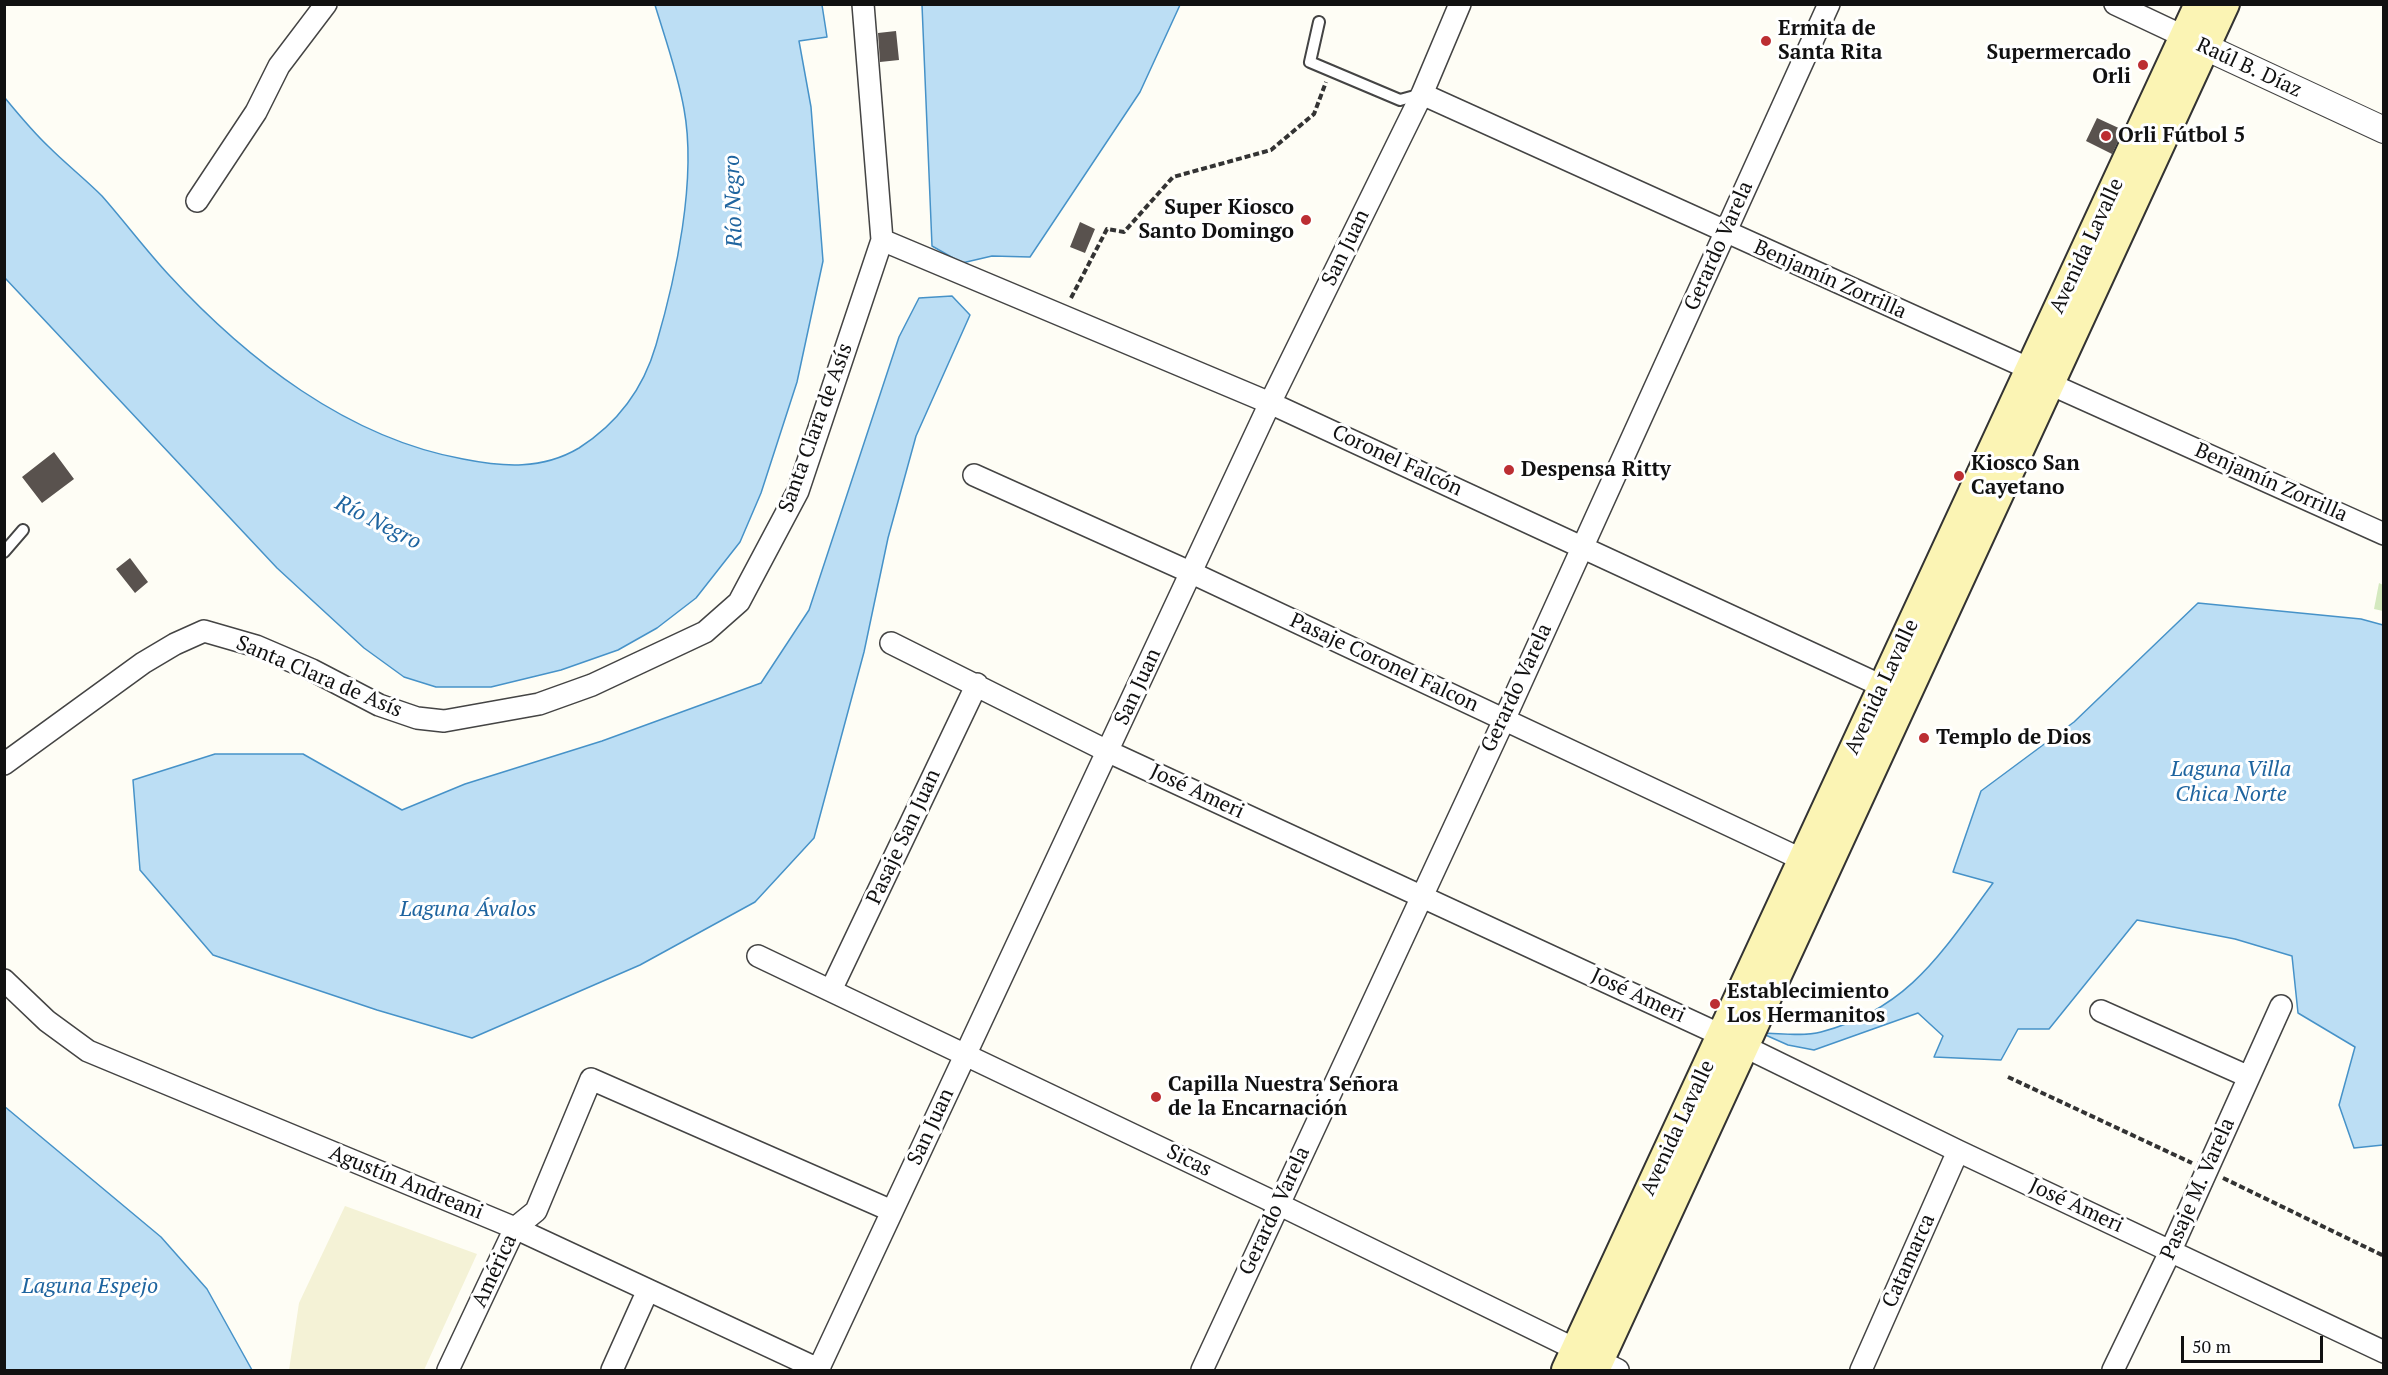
<!DOCTYPE html>
<html>
<head>
<meta charset="utf-8">
<style>
	body { margin:0 }
	#map { position:relative; width:2388px; height:1375px; overflow:hidden; background:#fefdf5; font-family:"PT Serif",serif }
	canvas { display:block }
	.frame { position:absolute; inset:0; border:6px solid #111; pointer-events:none }
	.scale { position:absolute; left:2181px; top:1336px; width:142px; height:27px; box-sizing:border-box; border:3px solid #111; border-top:0; padding-left:8px; font-size:18px; line-height:21px; white-space:nowrap; color:#111; -webkit-text-stroke:4px #fff; paint-order:stroke }
</style>
</head>
<body>
<div id="map">
<canvas width="2388" height="1375"></canvas>
<div class="frame"></div>
<div class="scale">50 m</div>
</div>
<script>
const ctx = document.querySelector('canvas').getContext('2d');
ctx.lineJoin = 'round';
function paint(path, color) { ctx.fillStyle = color; ctx.fill(path, 'evenodd'); }
function stroke(path, color, width, dash) { ctx.strokeStyle = color; ctx.lineWidth = width; ctx.lineCap = dash ? 'butt' : 'round'; ctx.setLineDash(dash || []); ctx.stroke(path); }
function drawText(font, color, halo, rows, align = 'center') {
  ctx.font = font + ' "PT Serif",serif'; ctx.lineWidth = 6; ctx.setLineDash([]); ctx.textBaseline = 'middle'; ctx.strokeStyle = halo; ctx.fillStyle = color; for (const [text, x, y, turn = 0] of rows) {
    ctx.save(); ctx.translate(x, y); ctx.rotate((+turn || 0) * Math.PI / 180); ctx.textAlign = isNaN(turn) ? turn : align; if (halo) ctx.strokeText(text, 0, 0); ctx.fillText(text, 0, 0); ctx.restore();
  }
}
const farmland = new Path2D(`
	M345,1206L477,1254L424,1370H289L299,1303Z`);
const green = new Path2D(`
	M2379,583L2383,585V611L2374,609Z`);
const water = new Path2D(`
	M655,5H822L827,37L799,41L811,107L823,261L797,382L761,493L740,542L696,598L657,628L618,650L561,670L491,687H436L404,677L364,648L277,568L5,278V98C19,115 33,132 49,147C66,164 85,179 102,196C124,221 145,249 168,274C246,359 347,438 463,459C503,467 542,470 579,448C618,423 643,390 656,345C676,277 697,179 684,109C678,74 665,38 655,5Z
	M922,5H1180L1140,92L1030,257L992,256L962,263L932,246Z
	M952,296L970,315L916,436L888,538L864,652L814,838L755,902L640,965L472,1038L377,1010L213,955L140,870L133,780L215,754H303L402,810L465,784L602,741L761,683L809,610L899,337L919,298Z
	M2198,603L2361,619L2383,625V1145L2354,1148L2339,1105L2355,1047L2298,1013L2292,956L2235,939L2137,920L2049,1029H2018L2001,1060L1934,1057L1943,1036L1918,1013L1814,1050L1788,1045L1761,1033C1779,1033 1803,1037 1821,1032C1909,1009 1942,952 1993,883L1953,872L1981,791L2074,722Z
	M4,1106L161,1237L207,1289L252,1370H5Z`);
const building = new Path2D(`
	M896,31L899,60L880,62L878,33Z
	M2097,118L2123,130L2112,154L2086,141Z
	M1080,222L1095,229L1085,253L1070,247Z
	M54,452L74,479L42,503L22,477Z
	M130,558L148,582L135,593L116,569Z`);
const path = new Path2D(`
	M1071,298L1107,229L1124,232L1173,177L1271,150L1314,114L1326,82
	M2008,1077L2192,1163
	M2223,1178L2384,1256`);
const service = new Path2D(`
	M1319,22L1310,62L1400,100L1422,94
	M4,552L23,530`);
const minor = new Path2D(`
	M2115,4L2183,36
	M1422,94L2030,369L2050,384L2384,534
	M197,201L256,112L279,66L326,4
	M882,240L1270,403L1895,692
	M974,475L1192,573L1816,866
	M891,643L1107,751L1721,1035L1958,1151L2384,1352
	M4,764L143,663L175,644L204,631L256,646L312,670L379,705L417,718L444,721L539,704L592,685L705,632L739,602L798,491L882,240L863,4
	M758,956L1278,1204L1618,1370
	M4,980L47,1021L88,1051L515,1228L820,1370
	M831,990L977,684
	M2101,1011L2247,1076
	M448,1370L515,1228L536,1211L591,1079L892,1211
	M612,1370L648,1290
	M818,1370L1270,403L1422,94L1460,4
	M1202,1370L1504,720L1829,4
	M1861,1370L1958,1151
	M2113,1370L2171,1250L2281,1006`);
const tertiary = new Path2D(`
	M2188,39L2384,130`);
const secondary = new Path2D(`
	M1566,1370L2199,4
	M1595,1370L2225,4`);
const markers = [
	[1766,41,6,"#bc2e32"],
	[2143,65,6,"#bc2e32"],
	[2106,136,6,"#bc2e32"],
	[1306,220,6,"#bc2e32"],
	[1509,470,6,"#bc2e32"],
	[1959,476,6,"#bc2e32"],
	[1924,738,6,"#bc2e32"],
	[1715,1004,6,"#bc2e32"],
	[1156,1097,6,"#bc2e32"]
];
const poiNames = [
	["Ermita de",1778,29],
	["Santa Rita",1778,53],
	["Supermercado",2131,53,"right"],
	["Orli",2131,77,"right"],
	["Orli Fútbol 5",2118,136],
	["Super Kiosco",1294,208,"right"],
	["Santo Domingo",1294,232,"right"],
	["Kiosco San",1971,464],
	["Cayetano",1971,488],
	["Despensa Ritty",1521,470],
	["Templo de Dios",1936,738],
	["Establecimiento",1727,992],
	["Los Hermanitos",1727,1016],
	["Capilla Nuestra Señora",1168,1085],
	["de la Encarnación",1168,1109]
];
const streetNames = [
	["Raúl B. Díaz",2249,68,25],
	["Gerardo Varela",1719,246,-66],
	["Avenida Lavalle",2087,246,-65],
	["San Juan",1346,248,-64],
	["Benjamín Zorrilla",1830,280,24],
	["Santa Clara de Asís",816,428,-70],
	["Coronel Falcón",1397,461,25],
	["Benjamín Zorrilla",2271,483,24],
	["Pasaje Coronel Falcon",1384,663,25],
	["Santa Clara de Asís",319,677,23],
	["San Juan",1138,687,-65],
	["Avenida Lavalle",1882,687,-65],
	["Gerardo Varela",1517,688,-65],
	["José Ameri",1197,792,25],
	["Pasaje San Juan",904,837,-65],
	["José Ameri",1638,996,25],
	["San Juan",931,1127,-65],
	["Avenida Lavalle",1678,1128,-65],
	["Sicas",1189,1161,26],
	["Agustín Andreani",406,1183,22],
	["Pasaje M. Varela",2198,1189,-66],
	["José Ameri",2076,1206,25],
	["Gerardo Varela",1275,1211,-65],
	["Catamarca",1909,1261,-66],
	["América",495,1271,-65]
];
const waterNames = [
	["Río Negro",734,201,-92],
	["Río Negro",378,523,27],
	["Laguna Villa",2231,770],
	["Chica Norte",2231,795],
	["Laguna Ávalos",468,910],
	["Laguna Espejo",90,1287]
];
paint(farmland, '#f4f2d6');
paint(green, '#d4e9bf');
paint(water, '#bcdef4');
stroke(water, '#4692c8', 1.5);
paint(building, '#59524e');
stroke(service, '#444', 14);
stroke(minor, '#444', 24);
stroke(tertiary, '#444', 28);
stroke(secondary, '#333', 32);
stroke(path, '#333', 4, [6, 3]);
stroke(service, '#fff', 10);
stroke(minor, '#fff', 21);
stroke(tertiary, '#fff', 26);
stroke(secondary, '#fbf4b4', 28);
for (const [x, y, r, color] of markers) { const dot = new Path2D(); dot.arc(x, y, r, 0, 2 * Math.PI); ctx.fillStyle = color; ctx.fill(dot); stroke(dot, '#fff', 2); }
drawText('bold 21px', '#111', '#fff', poiNames, 'left');
drawText('21px', '#111', '#fff', streetNames);
drawText('italic 22px', '#1e649f', '#fff', waterNames);
</script>
</body>
</html>
